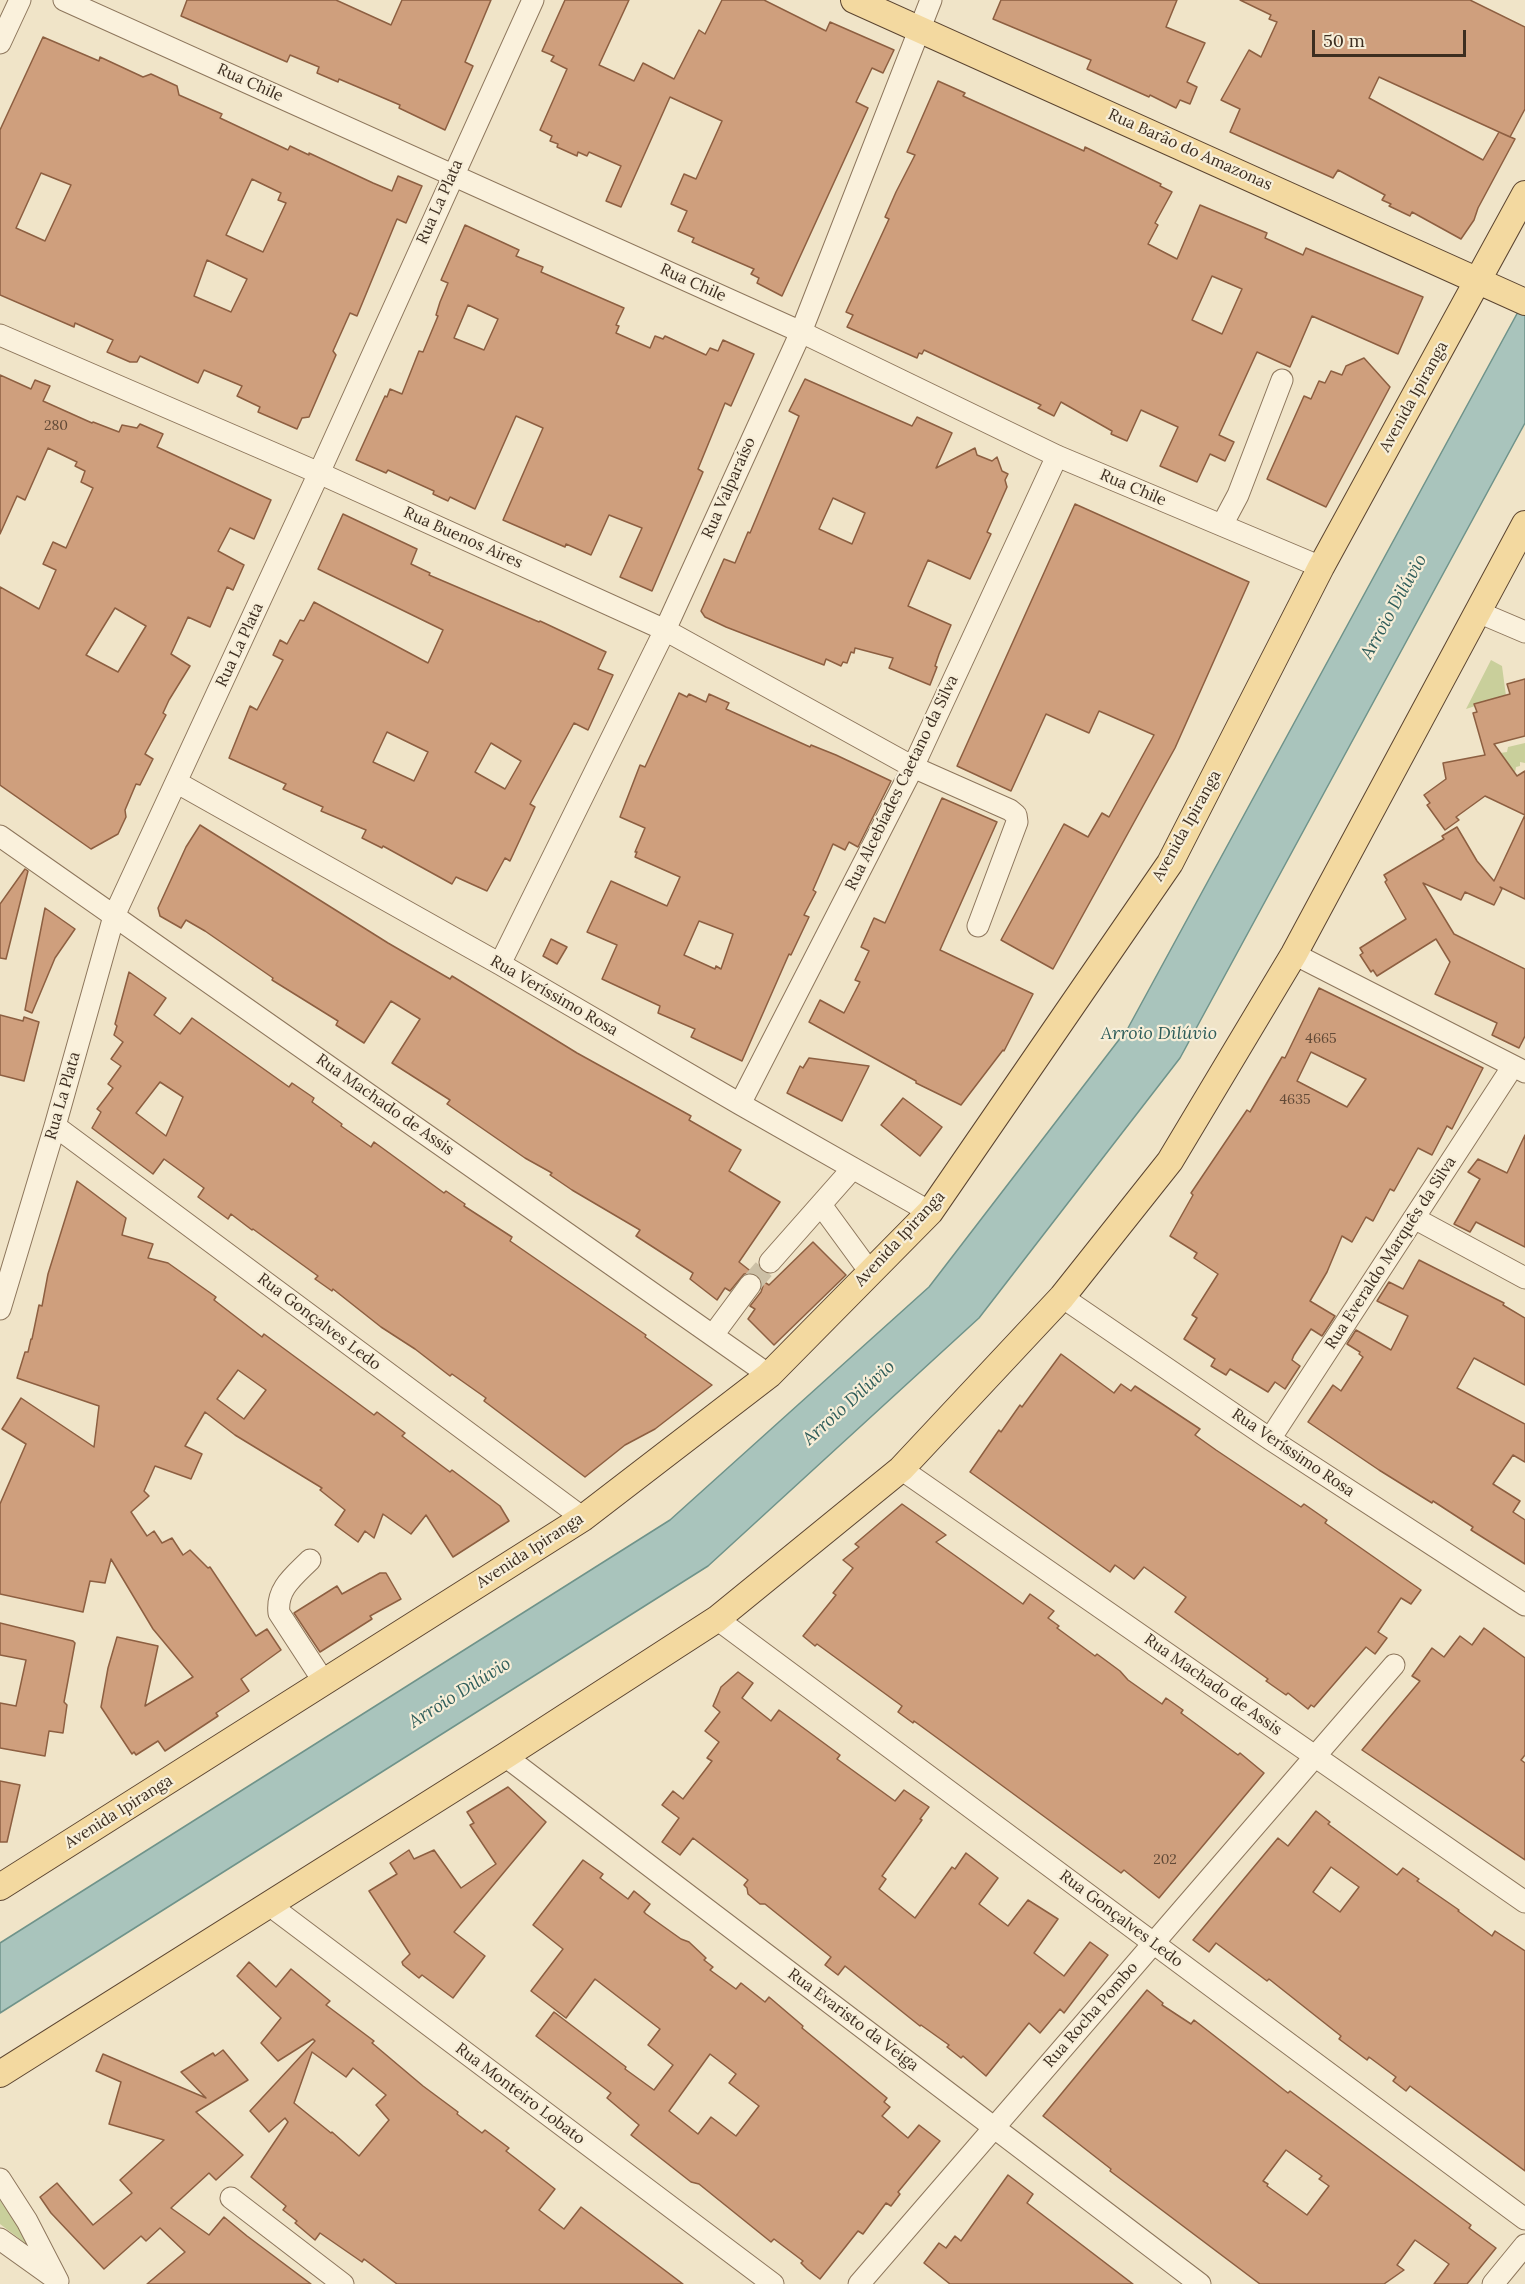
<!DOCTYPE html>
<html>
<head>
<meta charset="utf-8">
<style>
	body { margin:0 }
	#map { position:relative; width:1525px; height:2284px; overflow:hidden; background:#f0e4c8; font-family:Lora,serif }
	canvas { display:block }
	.scale { position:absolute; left:1312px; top:30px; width:154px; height:27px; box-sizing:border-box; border:3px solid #3d2e20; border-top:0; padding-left:8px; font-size:18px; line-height:21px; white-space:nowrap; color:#3d2e20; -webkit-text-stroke:4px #f7eed8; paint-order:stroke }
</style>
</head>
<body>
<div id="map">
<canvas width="1525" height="2284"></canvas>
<div class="scale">50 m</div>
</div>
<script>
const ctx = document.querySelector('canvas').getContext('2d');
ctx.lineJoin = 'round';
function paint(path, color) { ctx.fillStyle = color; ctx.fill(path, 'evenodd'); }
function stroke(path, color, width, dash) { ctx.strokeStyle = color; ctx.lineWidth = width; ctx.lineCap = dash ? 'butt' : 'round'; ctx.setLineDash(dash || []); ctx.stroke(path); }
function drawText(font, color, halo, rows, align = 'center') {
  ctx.font = font + ' Lora,serif'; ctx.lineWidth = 4.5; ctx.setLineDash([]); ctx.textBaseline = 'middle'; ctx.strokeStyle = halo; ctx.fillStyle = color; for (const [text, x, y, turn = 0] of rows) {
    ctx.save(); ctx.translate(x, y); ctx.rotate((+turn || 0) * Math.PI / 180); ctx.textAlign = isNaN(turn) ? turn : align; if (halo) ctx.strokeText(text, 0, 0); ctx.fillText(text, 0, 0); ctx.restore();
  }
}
const green = new Path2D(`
	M1491,660L1502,666L1506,696L1466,709Z
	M1525,743V763L1520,762V766L1516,767L1515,773L1500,753L1507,752L1508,747Z
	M0,2200L34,2250L0,2224Z`);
const water = new Path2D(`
	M1525,299V423L1180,1058L979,1318L708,1566L0,2013V1943L670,1520L929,1287L1128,1028Z`);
const building = new Path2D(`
	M187,0H336L391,25L402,0H491L465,62L473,66L445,130L399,108L400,105L339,79L338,82L317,73L319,67L290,55L287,62L181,16Z
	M565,0H629L599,65L634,81L643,63L674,79L699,30L705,34L722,0H764L826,31L830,22L894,50L883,73L872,68L856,102L868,108L782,296L757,283L759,278L751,274L754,269L692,242L694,238L678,231L687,211L671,204L684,174L696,179L722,121L670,97L621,207L606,201L621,166L589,152L587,156L578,152L577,156L557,147L558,144L550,141L552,136L540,130L567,69L551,61L554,56L542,51Z
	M1001,0H1177L1166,27L1205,43L1187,82L1197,87L1190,104L1180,100L1176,108L1150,95L1149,97L1087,69L1091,60L993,19Z
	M1240,0H1470L1525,27V109L1510,137L1379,77L1369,98L1483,160L1499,132L1515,139L1478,208L1474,220L1461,239L1412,212L1410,216L1389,206L1391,204L1382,200L1385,195L1338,170L1333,178L1230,132L1240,109L1221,100L1249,50L1261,57L1277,22L1269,19L1271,15Z
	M43,37L99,61L100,57L143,77L151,74L177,86L179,95L222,114L220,118L288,150L290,146L309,155V153L373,183L392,191L398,176L422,186L406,223L397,219L357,316L350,313L333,351L336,355L309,417L302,418L297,429L258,412L260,407L237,396L242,386L204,370L198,383L140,356L137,362H130L107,352L113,340L75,323L74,327L0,295V130ZM41,173L71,185L45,241L16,228ZM252,179L281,193L278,200L286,203L263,252L226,235ZM207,260L247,279L231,312L194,296Z
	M938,81L965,93L963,96L1084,151L1085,147L1161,184L1160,186L1172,192L1155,223L1158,225L1148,244L1177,259L1200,205L1267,233L1265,238L1303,255L1306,248L1423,297L1398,354L1312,316L1290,367L1257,352L1219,435L1234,442L1225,461L1210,454L1197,482L1160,466L1178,427L1141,410L1127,441L1111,434L1112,431L1061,402L1054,416L1038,408L1041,405L924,350L922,354L919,353L917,358L847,327L853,315L846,312L889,219L885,217L896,192L915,155L907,152ZM1212,276L1242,289L1222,334L1192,320Z
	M465,225L519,250L516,256L543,267L541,272L624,308L616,325L619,326L616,333L650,348L655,336L663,339L665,336L706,355L710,348L718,351L723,340L754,354L731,406L725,403L698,469L703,472L652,591L620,577L642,528L609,515L591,555L566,544L565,547L503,520L543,428L516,416L475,509L450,497L448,501L433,494L434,491L388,470L386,473L356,460L385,396L387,397L390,389L402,394L419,351L423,352L438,316L436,315L440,302L448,283L441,280ZM468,305L498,319L484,350L454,338Z
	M1364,358L1390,387L1326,507L1267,479L1304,396L1311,399L1319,381L1325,383L1331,371L1342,375L1346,366Z
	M0,375L31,389L35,380L50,386L43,401L92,423L93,422L119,432L122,425L137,428L140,424L163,434L157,447L271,500L254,539L230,528L218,551L244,565L233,590L227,587L210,627L188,617L171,654L190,666L169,700L163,713L166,715L145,754L153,759L140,785L136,784L125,810L126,817L118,834L91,849L0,785V587L39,609L56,570L43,564L53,542L66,548L93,488L81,482L85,471L75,466L77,462L48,448L25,500L17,496L0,534ZM115,608L146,626L118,672L86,655Z
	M805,379L912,426L917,417L952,433L936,468L975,448L977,455L992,461L997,457L1002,471L1008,474L1005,480L1007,487L987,532L991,534L970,579L928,560L908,606L951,625L939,654L935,666L937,667L930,685L889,668L893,658L855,648L854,653L851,652L847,663L843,662L841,666L826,659L824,665L726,627L705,617L701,611L724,559L735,563L748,532L750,533L799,416L789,411ZM833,498L865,513L852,544L819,529Z
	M1075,504L1249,582L1175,748L1053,969L1001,940L1064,824L1088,837L1102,813L1109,817L1154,735L1099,711L1089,733L1046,714L1011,791L957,766Z
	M343,514L417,549L411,564L430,573L429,575L539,622L540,621L606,652L598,669L613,675L588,730L574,723L530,804L535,807L510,861L505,858L487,891L456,877L452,884L383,846L382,848L362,838L366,830L321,811L323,807L283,789L286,784L229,758L250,706L257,710L283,660L273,655L280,640L287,644L300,620L304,621L314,602L428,663L443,630L318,569ZM387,732L428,752L414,781L373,762ZM491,743L521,761L505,789L475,772Z
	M1525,679V736L1494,744L1517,776L1525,771V899L1500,887L1502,889L1494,905L1465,892L1461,900L1423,883L1454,934L1525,969V1036L1519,1048L1492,1035L1497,1023L1435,994L1450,962L1436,939L1377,976L1373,970L1371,972L1360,955L1363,953L1360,948L1406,919L1385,882L1387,880L1384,875L1444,839L1442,836L1457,827L1477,861L1494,881L1525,815L1485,796L1456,817L1459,820L1445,830L1427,805L1430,803L1424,795L1446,779L1443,763L1485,755L1473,713L1477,712L1474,704L1510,694L1507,684Z
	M679,693L687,697L689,694L706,702L709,694L729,703L726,709L810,747L811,745L836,755L891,781L858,847L849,842L845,850L833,844L813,890L816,892L804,915L809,917L791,955L789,954L742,1061L691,1037L695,1029L658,1013L660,1006L602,979L617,945L587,932L611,881L667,906L680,877L635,857L637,852H635L645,828L620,817L640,765L645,767ZM699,921L733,934L721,969L716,966L715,969L684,955Z
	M942,798L997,822L940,950L1033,994L1004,1051L1003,1050L961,1105L916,1083V1081L809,1022L820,1000L844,1013L860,982L855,980L869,951L861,947L874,918L885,923Z
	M200,825L388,943L450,979L452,976L577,1053L691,1116L689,1120L741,1150L729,1171L780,1202L739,1262L753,1273L744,1274L730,1291L725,1288L717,1300L690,1279L693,1273L636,1236L640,1230L572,1190L550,1175L552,1173L525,1158L447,1104L450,1100L392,1063L420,1019L391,1001L364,1043L336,1025L338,1021L272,980L273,978L205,931L186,920L181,928L160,916L158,908L186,847Z
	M25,869L28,871L6,959L0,958V904Z
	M45,908L75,929L55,958L32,1013L25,1010Z
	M551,939L567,947L557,964L543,956Z
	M129,972L166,998L154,1015L180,1034L192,1018L289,1087L292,1083L314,1098L312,1102L342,1124L341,1126L371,1147L374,1142L444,1193L446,1191L465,1204L464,1206L512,1237L510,1241L646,1335L645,1337L712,1385L655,1429L625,1445L585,1477L484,1401L486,1398L452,1374L450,1376L415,1349L381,1327L333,1289L332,1291L315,1279L318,1276L253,1229L252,1230L231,1214L228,1219L198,1197L204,1188L164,1159L153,1174L92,1128L101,1112L97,1109L113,1088L108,1084L121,1066L111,1059L123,1042L114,1035L117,1026L115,1024ZM160,1082L183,1097L166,1136L136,1113Z
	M1319,988L1483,1068L1452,1129L1447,1126L1432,1155L1418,1148L1394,1191L1390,1189L1373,1221L1366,1217L1352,1242L1342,1236L1327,1272L1310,1301L1335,1316L1322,1336L1311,1329L1294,1355L1292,1360L1300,1366L1285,1389L1275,1382L1268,1392L1230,1369L1226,1375L1211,1366L1215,1359L1184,1339L1197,1318L1192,1315L1218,1274L1194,1258L1197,1253L1170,1236L1193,1195L1191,1193L1247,1110L1250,1112L1282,1057L1285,1058ZM1311,1052L1366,1079L1347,1107L1297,1081Z
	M0,1015L23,1021L24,1017L39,1022L24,1081L0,1075Z
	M809,1058L869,1066L842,1121L787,1093L800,1066L803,1068Z
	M903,1098L942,1127L920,1156L881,1125Z
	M1525,1135V1247L1476,1222L1470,1232L1454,1224L1480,1179L1468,1172L1478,1159L1507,1173Z
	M77,1181L126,1218L122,1235L153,1244L148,1258L168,1263L216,1297L214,1300L262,1337L264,1334L374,1415L377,1412L405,1433L402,1436L450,1472L452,1470L500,1506L509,1521L453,1557L426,1515L411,1534L383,1514L374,1538L365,1531L358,1542L335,1525L345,1510L320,1490L322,1488L235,1435L205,1412L185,1446L202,1454L191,1479L155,1466L144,1491L149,1496L131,1512L147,1536L154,1531L162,1543L172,1538L183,1555L190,1550L208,1568L210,1567L256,1636L267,1629L281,1650L241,1679L249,1691L216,1713L218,1716L165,1751L158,1741L136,1755L134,1752L132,1754L101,1707L108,1668L117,1637L158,1646L145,1706L193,1677L153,1629L111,1559L105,1583L90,1581L83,1612L0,1594V1504L26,1444L2,1429L21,1398L94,1447L99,1406L17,1378L25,1352H28L31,1339H32L39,1305L42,1306L48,1274ZM238,1370L266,1390L244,1419L217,1399Z
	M813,1242L846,1275L774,1345L748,1319L755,1309L750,1306L761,1292L763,1286L761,1280L769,1285Z
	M1419,1260L1504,1303L1503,1305L1525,1318V1385L1474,1358L1457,1388L1525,1424V1462L1513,1455L1493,1484L1520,1501L1513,1512L1525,1520V1564L1471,1530L1473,1527L1433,1501L1432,1503L1379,1470L1308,1422L1333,1385L1341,1391L1363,1357L1359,1354L1360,1352L1347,1344L1356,1330L1391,1350L1408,1316L1377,1301L1389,1282L1403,1289Z
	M1061,1354L1114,1393L1121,1384L1131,1391L1135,1386L1200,1429L1195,1435L1216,1450L1301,1507L1304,1504L1327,1520L1325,1523L1421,1590L1411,1604L1401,1598L1378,1632L1387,1638L1375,1654L1366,1647L1314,1707L1311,1705L1308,1709L1288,1693L1286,1695L1266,1681L1268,1679L1175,1612L1186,1597L1144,1567L1134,1579L1115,1565L1110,1572L970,1472L999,1430L1001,1432L1020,1405L1022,1407Z
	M902,1504L946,1535L936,1542L1023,1604L1030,1594L1054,1611L1048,1618L1059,1626L1057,1628L1095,1656L1097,1654L1120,1671L1128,1680L1162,1704L1166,1698L1183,1710L1181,1713L1238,1755L1240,1753L1264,1773L1159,1898L1124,1870L1121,1873L951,1748L914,1721L913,1723L898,1712L902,1706L817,1644L815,1646L803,1636L836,1595L833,1593L853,1568L843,1560L859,1547L855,1544Z
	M380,1573H386L401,1599L370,1616L372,1619L320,1652L294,1613L337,1586L342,1594Z
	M0,1623L73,1641L75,1643L64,1702L67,1705L63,1733L49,1731L45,1756L0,1748V1703L16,1706L26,1660L0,1655Z
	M1484,1628L1525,1658V1755L1521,1760L1525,1763V1860L1362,1750L1420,1681L1412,1676L1432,1648L1444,1657L1460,1636L1472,1645Z
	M738,1672L753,1683L742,1698L771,1721L779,1710L840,1755L837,1759L895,1801L904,1790L929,1807L920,1819L922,1820L882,1876L886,1879L879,1889L915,1918L952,1867L955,1869L966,1853L998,1878L979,1904L1008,1926L1028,1900L1058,1919L1034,1953L1064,1976L1090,1942L1108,1955L1064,2013L1060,2009L1040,2033L1029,2023L986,2076L963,2056L961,2058L947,2047L949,2045L921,2025L920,2026L845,1966L838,1975L825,1965L831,1957L765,1904H760L748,1894L747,1888L744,1885L748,1880L693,1838L680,1855L662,1842L679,1818L662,1805L673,1791L683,1799L712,1761L707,1758L719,1742L705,1731L720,1712L713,1706L721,1687Z
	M0,1781L20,1785L7,1842H0Z
	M508,1787L546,1822L454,1932L485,1956L453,1998L422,1975L419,1978L403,1965L402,1962L410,1954L369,1891L397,1874L390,1863L409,1850L414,1859L434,1850L461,1888L496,1864L470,1825L474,1823L467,1812Z
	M1316,1811L1330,1822L1328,1824L1397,1875L1403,1868L1419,1879L1417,1881L1459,1910L1458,1911L1492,1936L1495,1931L1525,1951V2171L1410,2086L1406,2091L1393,2081L1396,2077L1369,2057L1367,2060L1339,2039L1341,2036L1269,1979L1267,1981L1216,1943L1209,1952L1193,1940L1278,1838L1288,1846ZM1331,1867L1359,1887L1340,1912L1313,1892Z
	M583,1860L603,1874L600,1878L628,1899L634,1891L650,1904L644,1912L646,1914L681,1939L689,1942L706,1958L704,1960L713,1967L710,1970L736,1989L741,1983L765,2002L769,1997L803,2026L802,2028L887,2098L884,2102L890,2107L882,2116L908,2138L919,2125L940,2141L898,2192L900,2194L891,2206L886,2203L863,2234L858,2231L820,2279L807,2269L801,2263L803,2261L774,2239L771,2242L699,2184L691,2182L631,2135L639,2125L607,2098L611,2093L536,2036L554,2012L626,2067L625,2069L654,2090L673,2065L648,2045L660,2029L595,1979L566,2018L531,1991L563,1949L533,1925ZM710,2054L736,2074L729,2083L759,2106L736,2136L711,2117L698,2134L669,2111Z
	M249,1962L276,1987L291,1969L330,2001L326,2005L374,2041L372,2043L423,2086L458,2112L457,2114L482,2133L485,2130L509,2148L506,2151L555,2189L539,2210L564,2229L581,2207L683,2284H397L364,2259L362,2262L320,2233L315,2240L295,2223L297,2221L283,2210L286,2206L251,2177L288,2122L285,2118L269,2132L250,2111L315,2041L313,2039L278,2061L261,2043L281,2018L237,1976ZM312,2052L346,2077L353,2068L386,2095L376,2105L389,2120L359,2156L332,2132L331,2133L294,2103Z
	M1147,1990L1163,2003L1162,2005L1191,2024L1194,2020L1288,2093L1290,2091L1471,2225L1469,2228L1496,2248L1467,2284H1434L1449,2264L1415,2240L1397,2265L1404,2270L1384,2284H1260L1110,2171L1111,2169L1043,2116ZM1286,2150L1322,2176L1319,2179L1329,2186L1307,2215L1267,2186L1268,2184L1263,2181Z
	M223,2050L248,2080L196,2112L243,2155L216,2180L209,2173L171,2208L209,2235L224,2217L247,2236L311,2284H147L185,2252L160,2228L146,2241L141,2236L104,2269L51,2213L40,2197L57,2183L93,2225L132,2193L120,2180L164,2140L109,2124L121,2082L96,2071L103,2054L206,2098L181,2072L213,2053L215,2056Z
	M1008,2175L1033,2194L1027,2203L1133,2284H950L924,2263L939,2243L946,2248L955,2236L961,2241Z`);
const minorTunnel = new Path2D(`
	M750,1285L770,1262`);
const minor = new Path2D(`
	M64,0L801,332L1057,456L1321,567
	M0,43L20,0
	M0,335L319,473L665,630L913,767L1010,810L1016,815L1017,822L978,926
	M1222,525L1238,495L1282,380
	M1478,612L1525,632
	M176,782L500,964L740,1104L930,1212
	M0,836L769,1375
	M1294,954L1525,1072
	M500,964L665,630L801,332L931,0
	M740,1104L913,767L1057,456
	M55,1126L583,1518
	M821,1205L870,1272
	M1414,1218L1525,1278
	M770,1262L853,1168
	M1062,1297L1270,1439L1525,1605
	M0,1309L55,1126L114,916L319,473L533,0
	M713,1335L750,1285
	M1270,1439L1513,1066
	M901,1469L1525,1902
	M310,1560C294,1576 276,1589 279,1613L324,1682
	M717,1619L1525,2219
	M505,1756L1200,2284
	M268,1904L773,2284
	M0,2179L27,2221L58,2281
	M231,2198L343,2284
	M0,2239L53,2277
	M859,2284L1394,1665
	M1493,2284L1525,2245`);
const major = new Path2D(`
	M854,0L1525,302
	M0,1887L583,1518L769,1375L930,1212L1170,863L1321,567L1525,194
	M0,2074L505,1756L717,1619L901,1469L1062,1297L1170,1161L1294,954L1525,524`);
const numberNames = [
	["280",56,426],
	["4665",1321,1039],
	["4635",1295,1100],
	["202",1165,1860]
];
const streetNames = [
	["Rua Chile",250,83,24],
	["Rua Barão do Amazonas",1190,150,24],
	["Rua La Plata",440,202,-66],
	["Rua Chile",693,283,24],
	["Avenida Ipiranga",1414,397,-61],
	["Rua Valparaíso",729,488,-66],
	["Rua Chile",1133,488,23],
	["Rua Buenos Aires",463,538,24],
	["Rua La Plata",240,645,-65],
	["Rua Alcebíades Caetano da Silva",902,783,-64],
	["Avenida Ipiranga",1187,826,-61],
	["Rua Veríssimo Rosa",554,996,30],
	["Rua La Plata",63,1096,-74],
	["Rua Machado de Assis",385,1105,35],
	["Avenida Ipiranga",900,1239,-47],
	["Rua Everaldo Marquês da Silva",1391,1253,-57],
	["Rua Gonçalves Ledo",319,1322,37],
	["Rua Veríssimo Rosa",1293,1453,34],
	["Avenida Ipiranga",530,1551,-33],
	["Rua Machado de Assis",1213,1685,35],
	["Avenida Ipiranga",119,1812,-32],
	["Rua Gonçalves Ledo",1121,1919,37],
	["Rua Rocha Pombo",1091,2015,-49],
	["Rua Evaristo da Veiga",853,2020,37],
	["Rua Monteiro Lobato",520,2094,37]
];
const waterNames = [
	["Arroio Dilúvio",1394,607,-61],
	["Arroio Dilúvio",1159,1034],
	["Arroio Dilúvio",849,1403,-42],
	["Arroio Dilúvio",460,1693,-32]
];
paint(green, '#c9cf9b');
paint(water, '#a9c4bc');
stroke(water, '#6f938a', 1.5);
paint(building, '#cf9f7d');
stroke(building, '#8d5f41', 1.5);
stroke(minorTunnel, '#ccc0a6', 21, [21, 10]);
stroke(minor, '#8d765c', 23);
stroke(major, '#5b4430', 28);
stroke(minor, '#faf1dc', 21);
stroke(major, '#f3d9a0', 26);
drawText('14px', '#624a37', null, numberNames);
drawText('16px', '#3d2e20', '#f7eed8', streetNames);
drawText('italic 18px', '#2f5d5a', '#f7eed8', waterNames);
</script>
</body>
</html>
